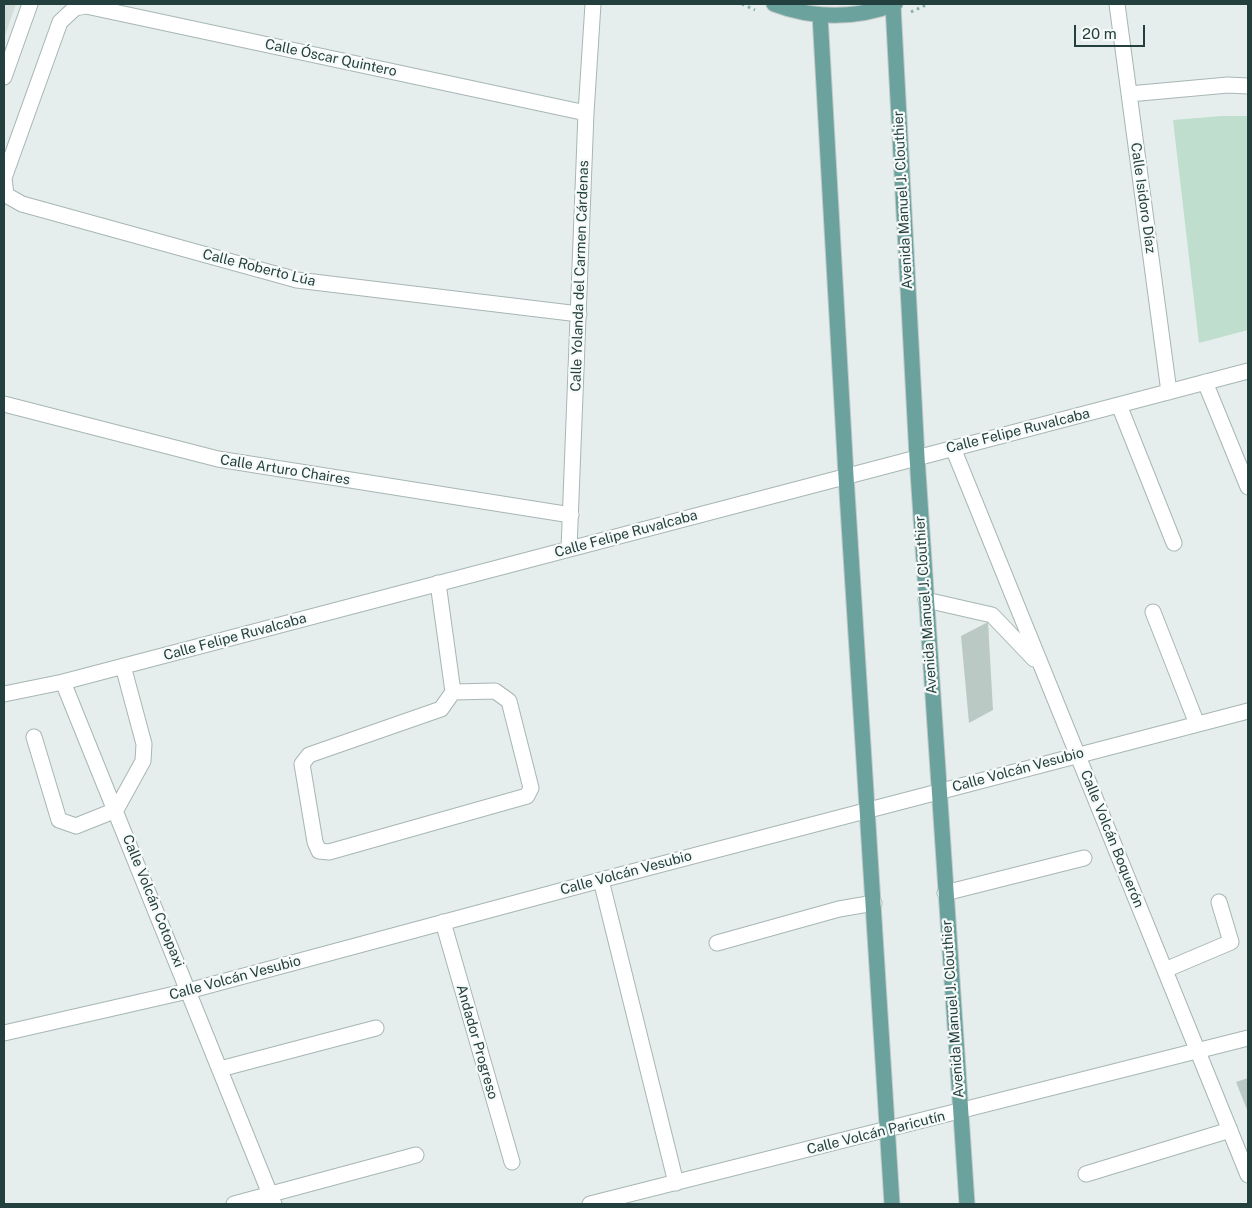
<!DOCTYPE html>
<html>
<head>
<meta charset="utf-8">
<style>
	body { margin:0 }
	#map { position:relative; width:1252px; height:1208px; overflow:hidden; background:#e5eeec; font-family:"Public Sans",sans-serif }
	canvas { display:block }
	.frame { position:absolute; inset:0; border:5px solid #24403e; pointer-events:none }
	.scale { position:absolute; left:1074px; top:25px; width:71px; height:22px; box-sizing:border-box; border:2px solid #24403e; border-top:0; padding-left:6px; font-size:15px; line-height:18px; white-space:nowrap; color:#24403e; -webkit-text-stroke:4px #f6faf9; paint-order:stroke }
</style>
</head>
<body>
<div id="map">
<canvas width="1252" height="1208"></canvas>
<div class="frame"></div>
<div class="scale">20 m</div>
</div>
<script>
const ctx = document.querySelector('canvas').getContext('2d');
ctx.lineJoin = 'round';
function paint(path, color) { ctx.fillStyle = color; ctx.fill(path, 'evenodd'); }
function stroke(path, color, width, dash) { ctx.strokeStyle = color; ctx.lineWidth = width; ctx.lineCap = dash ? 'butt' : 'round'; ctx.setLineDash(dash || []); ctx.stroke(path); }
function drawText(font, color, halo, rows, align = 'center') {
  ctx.font = font + ' "Public Sans",sans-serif'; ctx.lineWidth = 4.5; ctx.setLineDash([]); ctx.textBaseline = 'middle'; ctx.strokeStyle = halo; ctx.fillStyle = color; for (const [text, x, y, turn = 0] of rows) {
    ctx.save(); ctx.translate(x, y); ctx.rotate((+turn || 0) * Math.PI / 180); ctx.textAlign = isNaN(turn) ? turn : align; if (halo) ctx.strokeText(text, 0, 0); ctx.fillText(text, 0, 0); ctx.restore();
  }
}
const built = new Path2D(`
	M4,4H16L4,39Z`);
const green = new Path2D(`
	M1222,116H1248V330L1199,343L1173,120Z`);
const building = new Path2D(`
	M988,622L993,710L969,723L961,636Z
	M1248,1078V1112L1236,1082Z`);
const path = new Path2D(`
	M742,4L755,10
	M911,12L928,4`);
const minor = new Path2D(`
	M1117,4L1169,392
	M4,77L30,4
	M1129,94L1228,85L1248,86
	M6,195L4,178L60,22L75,8L86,6L586,113
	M6,195L22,204L297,280L579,314
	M1205,382L1248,487
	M4,404L218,459L571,515
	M1119,405L1174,543
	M953,448L1248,1175
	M569,549L586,113L593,4
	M438,583L453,692L441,709L309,755L302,764L315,842L319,851L329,852L527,796L531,788L509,701L495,691L453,692
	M926,600L992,615L1034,659
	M1153,612L1197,724
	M63,682L274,1204
	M4,694L63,682L1248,371
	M34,737L59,820L76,826L116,810L143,761L144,744L123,666
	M601,880L676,1183
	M945,893L1084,858
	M443,922L512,1162
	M717,943L839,909L874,903
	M1165,970L1231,942L1219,902
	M4,1033L188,991L601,880L1248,711
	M220,1069L376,1028
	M1086,1174L1230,1130
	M234,1204L416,1155
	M590,1204L1248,1038`);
const major = new Path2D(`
	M774,4C813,19 856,19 895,4
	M893,5L917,457L967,1204
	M820,15L846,476L892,1204`);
const streetNames = [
	["Calle Óscar Quintero",331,58,12],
	["Calle Isidoro Díaz",1143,198,82],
	["Avenida Manuel J. Clouthier",903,200,-93],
	["Calle Roberto Lúa",259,268,14],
	["Calle Yolanda del Carmen Cárdenas",580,276,-88],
	["Calle Felipe Ruvalcaba",1018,431,-14],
	["Calle Arturo Chaires",285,470,9],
	["Calle Felipe Ruvalcaba",626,534,-15],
	["Avenida Manuel J. Clouthier",926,605,-94],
	["Calle Felipe Ruvalcaba",235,637,-15],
	["Calle Volcán Vesubio",1018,770,-15],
	["Calle Volcán Boquerón",1112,839,68],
	["Calle Volcán Vesubio",626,873,-15],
	["Calle Volcán Cotopaxi",153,901,68],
	["Calle Volcán Vesubio",235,978,-15],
	["Avenida Manuel J. Clouthier",953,1009,-94],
	["Andador Progreso",477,1042,74],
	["Calle Volcán Paricutín",876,1133,-14]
];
paint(built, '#d3dedb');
paint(green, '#bfdecd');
paint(building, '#bbc9c5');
stroke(minor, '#a7b6b4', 17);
stroke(major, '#c2cac9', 17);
stroke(path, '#87b1ab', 3, [2.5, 4]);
stroke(minor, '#fff', 15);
stroke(major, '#6ba29e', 15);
drawText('14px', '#24403e', '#f6faf9', streetNames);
</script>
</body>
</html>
